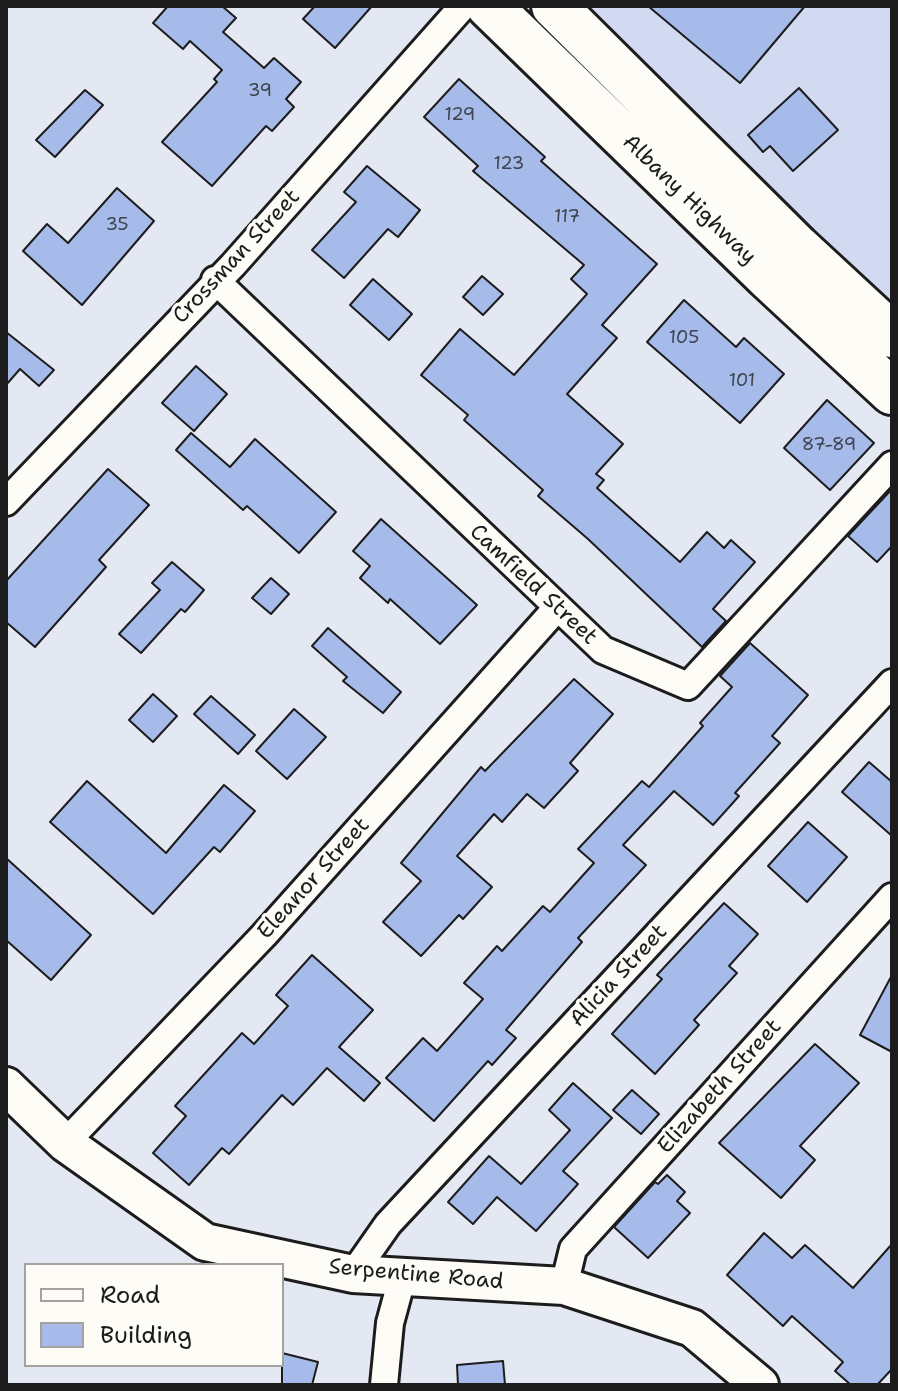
<!DOCTYPE html>
<style>
body{margin:0}
#map{position:relative;width:898px;height:1391px;overflow:hidden;background:#e3e8f3;font-family:"Shantell Sans",sans-serif}
canvas{display:block}
.frame{position:absolute;inset:0;border:8px solid #1c1c1c;pointer-events:none}
.legend{position:absolute;left:24px;top:1263px;width:260px;height:104px;box-sizing:border-box;background:#fdfcf7;border:2px solid #a3a29f;margin:0;padding:10px 14px;list-style:none;font-size:24px;color:#1c1c1c}
.legend li{display:flex;align-items:center;gap:16px;height:40px}
.legend b{width:40px;border:2px solid #a3a29f}
</style>
<div id="map">
<canvas width="898" height="1391"></canvas>
<div class="frame"></div>
<ul class="legend">
<li><b style="height:10px;background:#fdfcf7"></b>Road</li>
<li><b style="height:22px;background:#a6bbe9"></b>Building</li>
</ul>
</div>
<script>
const g = document.querySelector('canvas').getContext('2d');
g.lineJoin = 'round';
function fillPath(path, color) { g.fillStyle = color; g.fill(path, 'evenodd'); }
function trace(path, color, width, dash) { g.strokeStyle = color; g.lineWidth = width; g.lineCap = dash ? 'butt' : 'round'; g.setLineDash(dash || []); g.stroke(path); }
function write(font, color, halo, rows, align = 'center') {
  g.font = font + ' "Shantell Sans",sans-serif'; g.lineWidth = 7; g.setLineDash([]); g.textBaseline = 'middle'; g.strokeStyle = halo; g.fillStyle = color; for (const [text, x, y, turn = 0] of rows) {
    g.save(); g.translate(x, y); g.rotate((+turn || 0) * Math.PI / 180); g.textAlign = isNaN(turn) ? turn : align; if (halo) g.strokeText(text, 0, 0); g.fillText(text, 0, 0); g.restore();
  }
}
fillPath(new Path2D(`
 M570 6H892V336Z`), '#d1daf0');
const building = new Path2D(`
 M168 6H222L236 18 223 32 264 68 274 58 301 82 286 99 294 107 272 131 266 126 212 186 162 142 217 82 214 79 222 70 190 41 183 49 153 23Z
 M315 6H372L335 48 303 19Z
 M648 6H805L740 83Z
 M459 79 545 157 541 161 657 264 602 325 617 338 567 394 623 444 596 474 604 480 597 488 680 562 707 532 724 548 731 540 755 562 713 609 726 621 702 647 588 539 538 496 543 490 464 420 468 415 421 375 460 329 514 375 587 294 571 279 584 265 473 171 478 166 424 117Z
 M799 88 838 130 793 171 770 146 763 152 748 135Z
 M85 90 103 105 55 157 36 140Z
 M367 166 420 210 398 237 388 229 344 278 312 250 356 202 344 192Z
 M117 188 154 221 82 305 23 251 47 224 68 243Z
 M482 276 503 294 483 315 463 297Z
 M373 279 412 314 389 340 350 305Z
 M684 300 736 347 744 338 784 374 740 423 647 342Z
 M6 332 54 370 39 386 20 369 6 385Z
 M196 366 227 394 194 431 162 403Z
 M827 400 874 443 830 490 784 448Z
 M191 433 230 467 255 439 336 512 299 553 247 506 243 510 176 450Z
 M108 469 149 505 99 560 106 567 35 647 6 622V581Z
 M892 489V546L877 562 848 536Z
 M381 519 477 605 440 644 390 599 388 603 360 578 370 566 353 551Z
 M172 562 204 590 185 612 181 609 141 653 119 634 160 590 152 583Z
 M271 578 289 594 271 614 252 598Z
 M328 628 401 692 383 713 343 681 347 677 312 646Z
 M750 643 808 695 772 736 780 743 735 793 739 796 713 825 674 791 623 845 646 865 578 938 582 942 506 1030 516 1038 492 1065 488 1061 434 1121 386 1078 423 1038 437 1051 483 999 464 983 497 946 502 951 543 906 550 912 594 863 578 849 642 781 649 787 703 726 700 723 732 687 720 676Z
 M574 679 613 714 570 763 578 771 544 808 527 794 502 822 494 814 457 856 492 887 463 919 459 915 421 956 383 922 421 881 401 863 481 767 485 771Z
 M153 694 177 716 153 742 129 720Z
 M211 696 255 735 238 754 194 714Z
 M294 709 326 737 287 779 256 751Z
 M869 762 892 782V836L842 792Z
 M87 781 166 853 224 785 255 811 220 852 214 847 153 914 50 822Z
 M808 822 847 857 807 902 768 866Z
 M6 858 91 935 51 980 6 940Z
 M724 903 758 934 729 966 737 973 694 1020 699 1025 655 1074 612 1034 662 979 657 975Z
 M312 955 373 1010 339 1047 380 1083 364 1101 327 1068 293 1105 282 1095 229 1154 222 1148 189 1185 153 1153 186 1116 175 1106 242 1033 254 1044 288 1006 276 995Z
 M892 975V1052L860 1035Z
 M815 1044 859 1083 800 1146 815 1160 781 1198 719 1143Z
 M573 1083 612 1118 563 1171 578 1184 536 1231 497 1197 473 1224 448 1202 489 1156 521 1184 570 1130 549 1110Z
 M632 1090 659 1114 641 1134 613 1110Z
 M667 1175 685 1192 677 1201 690 1213 648 1258 614 1227 655 1182 658 1184Z
 M764 1233 792 1258 805 1245 853 1288 892 1244V1369L877 1385H851L835 1371 843 1362 792 1316 783 1326 727 1275Z
 M282 1353 318 1362 312 1385H282Z
 M503 1361 505 1385H458L457 1365Z`);
fillPath(building, '#a6bbe9');
trace(building, '#1c1c1c', 2);
const street = new Path2D(`
 M215 280 603 650 688 686 892 465
 M6 502 233 265 463 6
 M65 1143 264 935 556 609
 M353 1274 388 1224 892 683
 M564 1286 573 1249 892 897
 M384 1385 390 1323 403 1275`);
const secondary = new Path2D(`
 M6 1086 65 1143 205 1242 353 1274 564 1286 692 1328 760 1385`);
const highway = new Path2D(`
 M489 6 768 277 892 392
 M554 6 797 247 892 335`);
trace(street, '#1c1c1c', 32);
trace(secondary, '#1c1c1c', 42);
trace(highway, '#1c1c1c', 50);
trace(street, '#fdfcf7', 26);
trace(secondary, '#fdfcf7', 36);
trace(highway, '#fdfcf7', 44);
write('18px', '#3e444f', null, [
 ["39",260,91],
 ["129",460,115],
 ["123",509,164],
 ["117",567,217],
 ["35",117,225],
 ["105",684,338],
 ["101",742,381],
 ["87-89",829,445]
]);
write('22px', '#1c1c1c', '#fdfcf7', [
 ["Albany Highway",689,200,44],
 ["Crossman Street",237,257,-47],
 ["Camfield Street",533,585,43],
 ["Eleanor Street",314,879,-48],
 ["Alicia Street",619,976,-47],
 ["Elizabeth Street",720,1087,-48],
 ["Serpentine Road",416,1275,5]
]);
</script>
